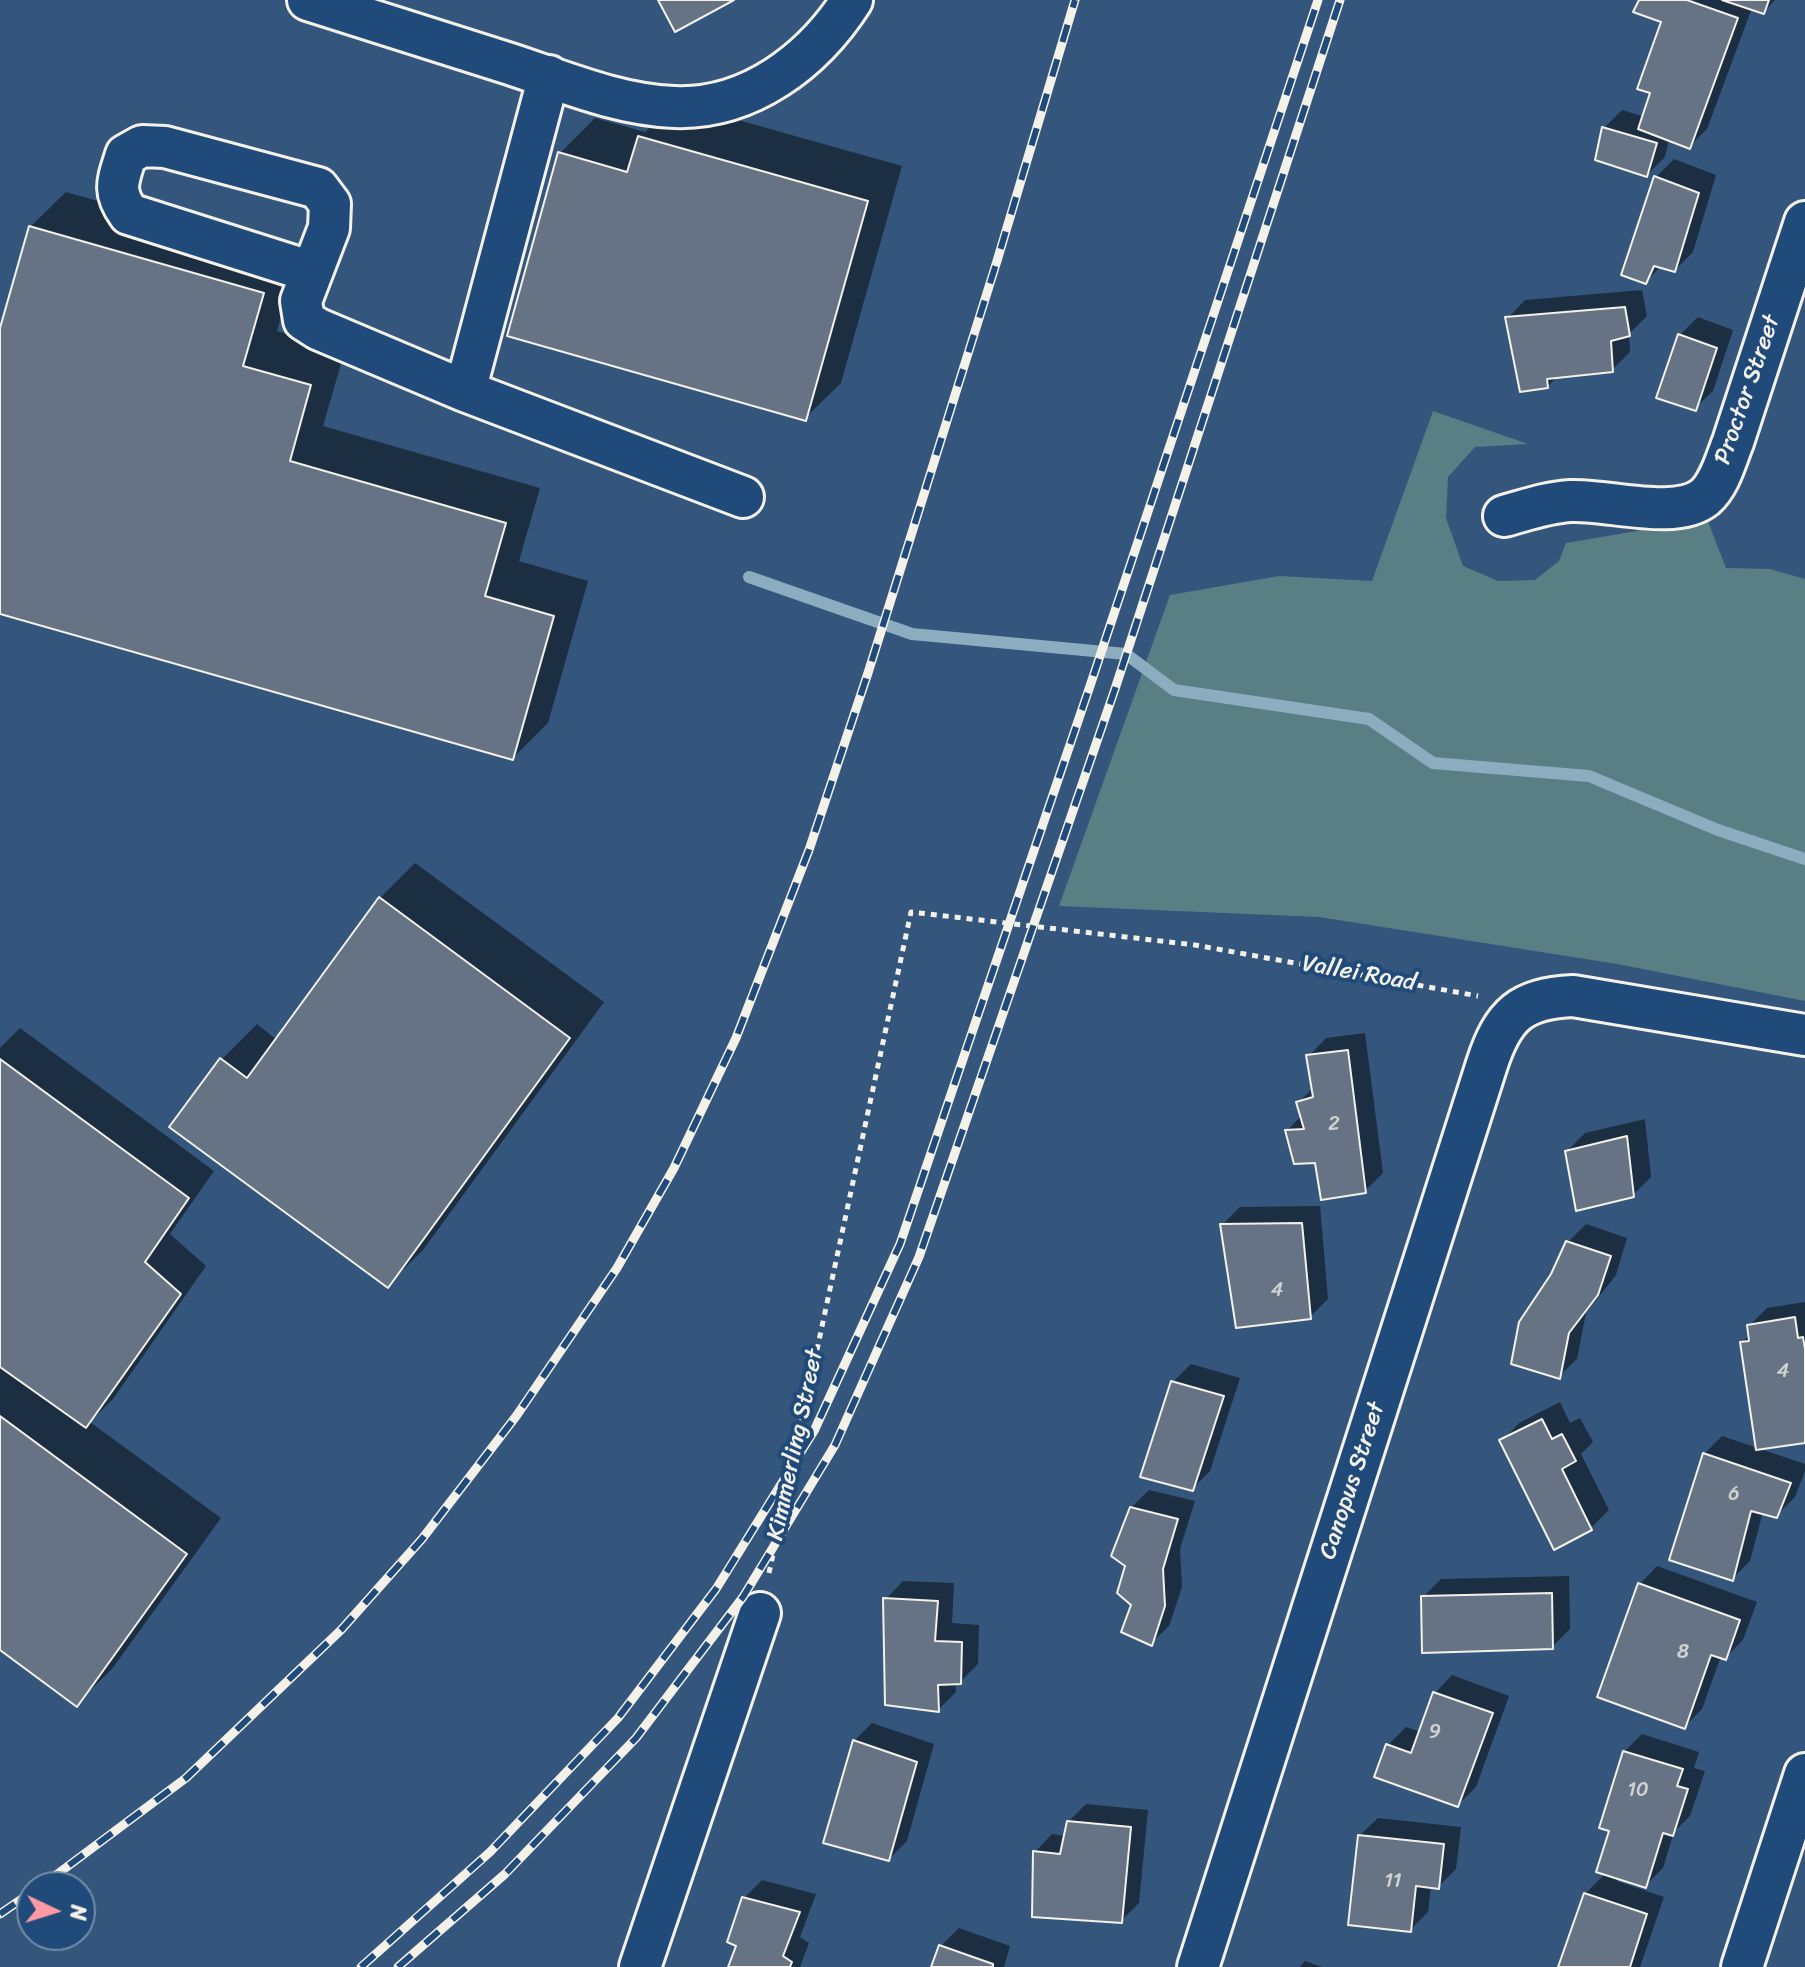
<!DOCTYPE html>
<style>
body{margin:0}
#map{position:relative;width:1805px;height:1967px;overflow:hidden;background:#34567d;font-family:Sriracha,sans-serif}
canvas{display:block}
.north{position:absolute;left:16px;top:1871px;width:80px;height:80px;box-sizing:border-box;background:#1f4a7a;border:2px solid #748da6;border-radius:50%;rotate:94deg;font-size:22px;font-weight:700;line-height:32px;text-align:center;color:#f4f1e8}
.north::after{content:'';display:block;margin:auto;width:28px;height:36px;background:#ff9aa2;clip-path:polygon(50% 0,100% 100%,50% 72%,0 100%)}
</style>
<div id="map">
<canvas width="1805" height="1967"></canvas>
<div class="north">N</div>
</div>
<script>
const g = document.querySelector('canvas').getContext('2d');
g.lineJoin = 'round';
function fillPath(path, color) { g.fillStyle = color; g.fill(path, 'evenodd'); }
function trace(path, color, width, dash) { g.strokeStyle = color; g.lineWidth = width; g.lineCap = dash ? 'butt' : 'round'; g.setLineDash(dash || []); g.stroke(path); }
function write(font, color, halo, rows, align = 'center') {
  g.font = font + ' Sriracha,sans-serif'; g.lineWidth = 8; g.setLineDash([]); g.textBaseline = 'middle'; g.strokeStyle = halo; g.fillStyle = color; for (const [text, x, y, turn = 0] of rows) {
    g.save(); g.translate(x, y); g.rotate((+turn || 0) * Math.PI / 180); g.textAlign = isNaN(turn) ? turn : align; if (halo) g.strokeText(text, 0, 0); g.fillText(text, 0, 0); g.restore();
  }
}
fillPath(new Path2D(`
 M1433 411 1528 444 1475 447 1448 477 1446 518 1463 566 1498 581 1535 580 1559 561 1566 543 1707 519 1726 568 1770 569 1805 579V1001L1617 964 1319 917 1059 906 1170 595 1279 576 1372 581Z`), '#597e84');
fillPath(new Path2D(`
 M1641 0H1775L1764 12 1752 8 1707 129 1689 147 1669 139 1665 157 1647 175 1604 128 1622 110 1645 117 1653 92 1663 21Z
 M674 102 902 166 841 383 805 418 560 153 595 118 645 132Z
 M1674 159 1716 175 1693 252 1675 270 1661 266 1646 282 1656 177Z
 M66 192 298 258 277 331 345 350 323 426 540 488 519 561 588 581 548 723 513 758 0 612V335L30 227Z
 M1642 290 1647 316 1629 334 1630 352 1612 370 1558 376 1548 386 1508 318 1525 300Z
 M1698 317 1733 330 1713 391 1695 408 1680 335Z
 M415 863 604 1002 423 1250 388 1285 222 1059 257 1024 277 1040 380 898Z
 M20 1028 214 1171 170 1234 206 1266 113 1399 90 1422 221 1518 112 1669 76 1704 0 1648V1048Z
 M1365 1033 1383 1173 1365 1191 1317 1161 1287 1131 1302 1115 1299 1102 1314 1087 1309 1056 1326 1038Z
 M1645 1119 1651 1177 1633 1195 1567 1151 1585 1133Z
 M1320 1206 1328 1299 1310 1317 1222 1225 1240 1207Z
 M1586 1224 1627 1238 1616 1275 1586 1313 1577 1359 1559 1376 1553 1275 1568 1242Z
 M1805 1302V1441L1742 1343 1750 1334 1749 1326 1767 1308Z
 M1191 1364 1240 1378 1210 1471 1192 1489 1173 1382Z
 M1560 1402 1570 1423 1580 1418 1593 1442 1581 1454 1609 1510 1591 1528 1555 1547 1502 1441 1519 1423Z
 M1722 1436 1805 1464V1471L1795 1497 1777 1515 1763 1512 1750 1561 1732 1579 1704 1454Z
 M1149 1490 1195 1501 1180 1549 1182 1587 1169 1626 1151 1643 1134 1604 1128 1565 1131 1508Z
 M1657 1566 1757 1602 1743 1640 1725 1658 1721 1656 1702 1709 1684 1727 1640 1584Z
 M1569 1576 1570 1629 1552 1647 1423 1597 1441 1579Z
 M903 1581 954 1583 952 1623 979 1625 978 1664 960 1682H955L956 1692 938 1710 886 1599Z
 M1452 1675 1509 1696 1476 1787 1458 1805 1388 1745 1406 1727 1421 1732 1435 1693Z
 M872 1723 934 1744 907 1841 889 1859 854 1741Z
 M1642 1734 1699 1752 1694 1768 1705 1771 1690 1816 1674 1832 1663 1868 1645 1886 1618 1877 1617 1881 1664 1897 1640 1967H1561L1585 1894 1606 1873 1624 1752Z
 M1086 1804 1148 1810 1139 1903 1121 1921 1035 1852 1052 1834 1066 1836 1068 1822Z
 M1378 1818 1461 1827 1456 1869 1439 1886H1431L1428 1912 1410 1930 1360 1835Z
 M762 1880 816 1894 800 1937 809 1943 800 1967H730L739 1945 744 1898Z
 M959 1928 1010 1946 1004 1967H933L941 1946Z
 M1305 1961 1322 1967H1300Z`), '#0007');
trace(new Path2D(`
 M749 577 912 634 1126 654 1174 690 1369 719 1433 763 1589 776 1718 830 1805 859`), '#8cacbf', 12);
const building = new Path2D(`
 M658 0H734L675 32Z
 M1639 0H1687L1738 18 1690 149 1638 129 1650 93 1637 89 1661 22 1633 12Z
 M1722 0H1769L1764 14Z
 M1602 127 1657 143 1647 177 1595 160Z
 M638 136 868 201 806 421 507 336 558 152 627 172Z
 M1654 176 1699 193 1675 272 1654 266 1646 284 1621 275Z
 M29 226 264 293 243 366 311 385 290 461 506 523 485 596 554 616 513 760 0 614V328Z
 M1625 307 1630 336 1611 341 1613 372 1547 379 1548 388 1520 392 1505 317Z
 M1678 334 1717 348 1696 411 1656 398Z
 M379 897 570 1038 388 1288 169 1127 220 1058 247 1078Z
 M1348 1050 1366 1193 1321 1200 1315 1163 1294 1164 1285 1130 1304 1129 1296 1102 1313 1097 1306 1055Z
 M0 1059 189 1198 145 1262 181 1294 86 1428 0 1367Z
 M1627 1136 1634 1197 1576 1211 1565 1151Z
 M1302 1223 1311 1319 1236 1328 1220 1224Z
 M1566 1241 1611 1256 1598 1295 1569 1333 1560 1379 1511 1364 1519 1322 1551 1274Z
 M1795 1317 1798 1338 1803 1337 1805 1349V1443L1756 1450 1740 1342 1749 1341 1747 1325Z
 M1171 1381 1224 1396 1193 1491 1140 1477Z
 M0 1416 187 1554 77 1707 0 1650Z
 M1542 1419 1552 1439 1562 1434 1576 1461 1562 1469 1592 1530 1554 1550 1499 1440Z
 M1703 1453 1791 1483 1777 1518 1751 1511 1733 1581 1669 1560Z
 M1130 1507 1178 1519 1163 1569 1165 1606 1152 1646 1121 1632 1131 1605 1117 1593 1125 1566 1111 1556Z
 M1638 1583 1740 1620 1726 1660 1711 1655 1685 1729 1597 1697Z
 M1552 1593 1553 1649 1422 1653 1421 1596Z
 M883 1598 938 1601 935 1641 962 1642 961 1684 938 1685 939 1712 885 1705Z
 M1433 1692 1493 1713 1458 1807 1374 1777 1386 1744 1411 1753Z
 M853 1740 917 1762 889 1861 823 1843Z
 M1623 1751 1683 1769 1677 1786 1688 1789 1673 1836 1663 1833 1646 1888 1596 1872 1609 1831 1599 1828Z
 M1067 1821 1131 1827 1122 1923 1032 1917 1033 1851 1060 1854Z
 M1358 1835 1444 1844 1439 1889 1416 1886 1411 1932 1348 1925Z
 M1584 1893 1647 1914 1630 1967H1558Z
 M742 1897 800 1912 783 1956 792 1962 790 1967H728L736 1946 727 1942Z
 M939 1945 993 1964V1967H931Z`);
fillPath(building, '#657384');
trace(building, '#f4f1e8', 2);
const minor = new Path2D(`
 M308 0C375 21 443 43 510 64 562 81 618 105 674 107 749 110 813 61 852 0
 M312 272 129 214C112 191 118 181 126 155L142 146 165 147 318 188 330 204 329 228 301 301 304 320 318 329 465 391 743 497
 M465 391 549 76
 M1504 516C1526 510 1548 502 1571 501 1607 499 1676 521 1705 497 1720 484 1726 459 1733 442L1805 222
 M640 1967 760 1613
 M1198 1967 1487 1064C1503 1015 1521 998 1573 996L1805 1035
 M1742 1967 1805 1774`);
trace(minor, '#f4f1e8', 46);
trace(new Path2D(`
 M769 1573 911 912 1195 945 1478 996`), '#f4f1e8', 5, [6, 6]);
trace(minor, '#1f4a7a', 40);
const rail = new Path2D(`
 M40 1887 186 1778 341 1630 422 1539 517 1415 617 1268 674 1168 736 1038 809 850 868 673 997 261 1075 0
 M0 1914 32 1892
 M361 1967 490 1852 618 1718 716 1589 814 1431 900 1244 1090 686 1318 0
 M398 1967 505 1874 636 1738 743 1597 835 1445 919 1257 1115 689 1340 0`);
trace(rail, '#f4f1e8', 9);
trace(rail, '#1f4a7a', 6, [18]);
write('20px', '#d0d2cf', null, [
 ["2",1334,1125],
 ["4",1277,1291],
 ["4",1783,1372],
 ["6",1734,1495],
 ["8",1683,1653],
 ["9",1435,1733],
 ["10",1638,1791],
 ["11",1393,1882]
]);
write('24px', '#f4f1e8', '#1f4a7a', [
 ["Proctor Street",1748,390,-71],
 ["Vallei Road",1359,974,10],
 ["Kimmerling Street",796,1445,-78],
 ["Canopus Street",1353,1481,-72]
]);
</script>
